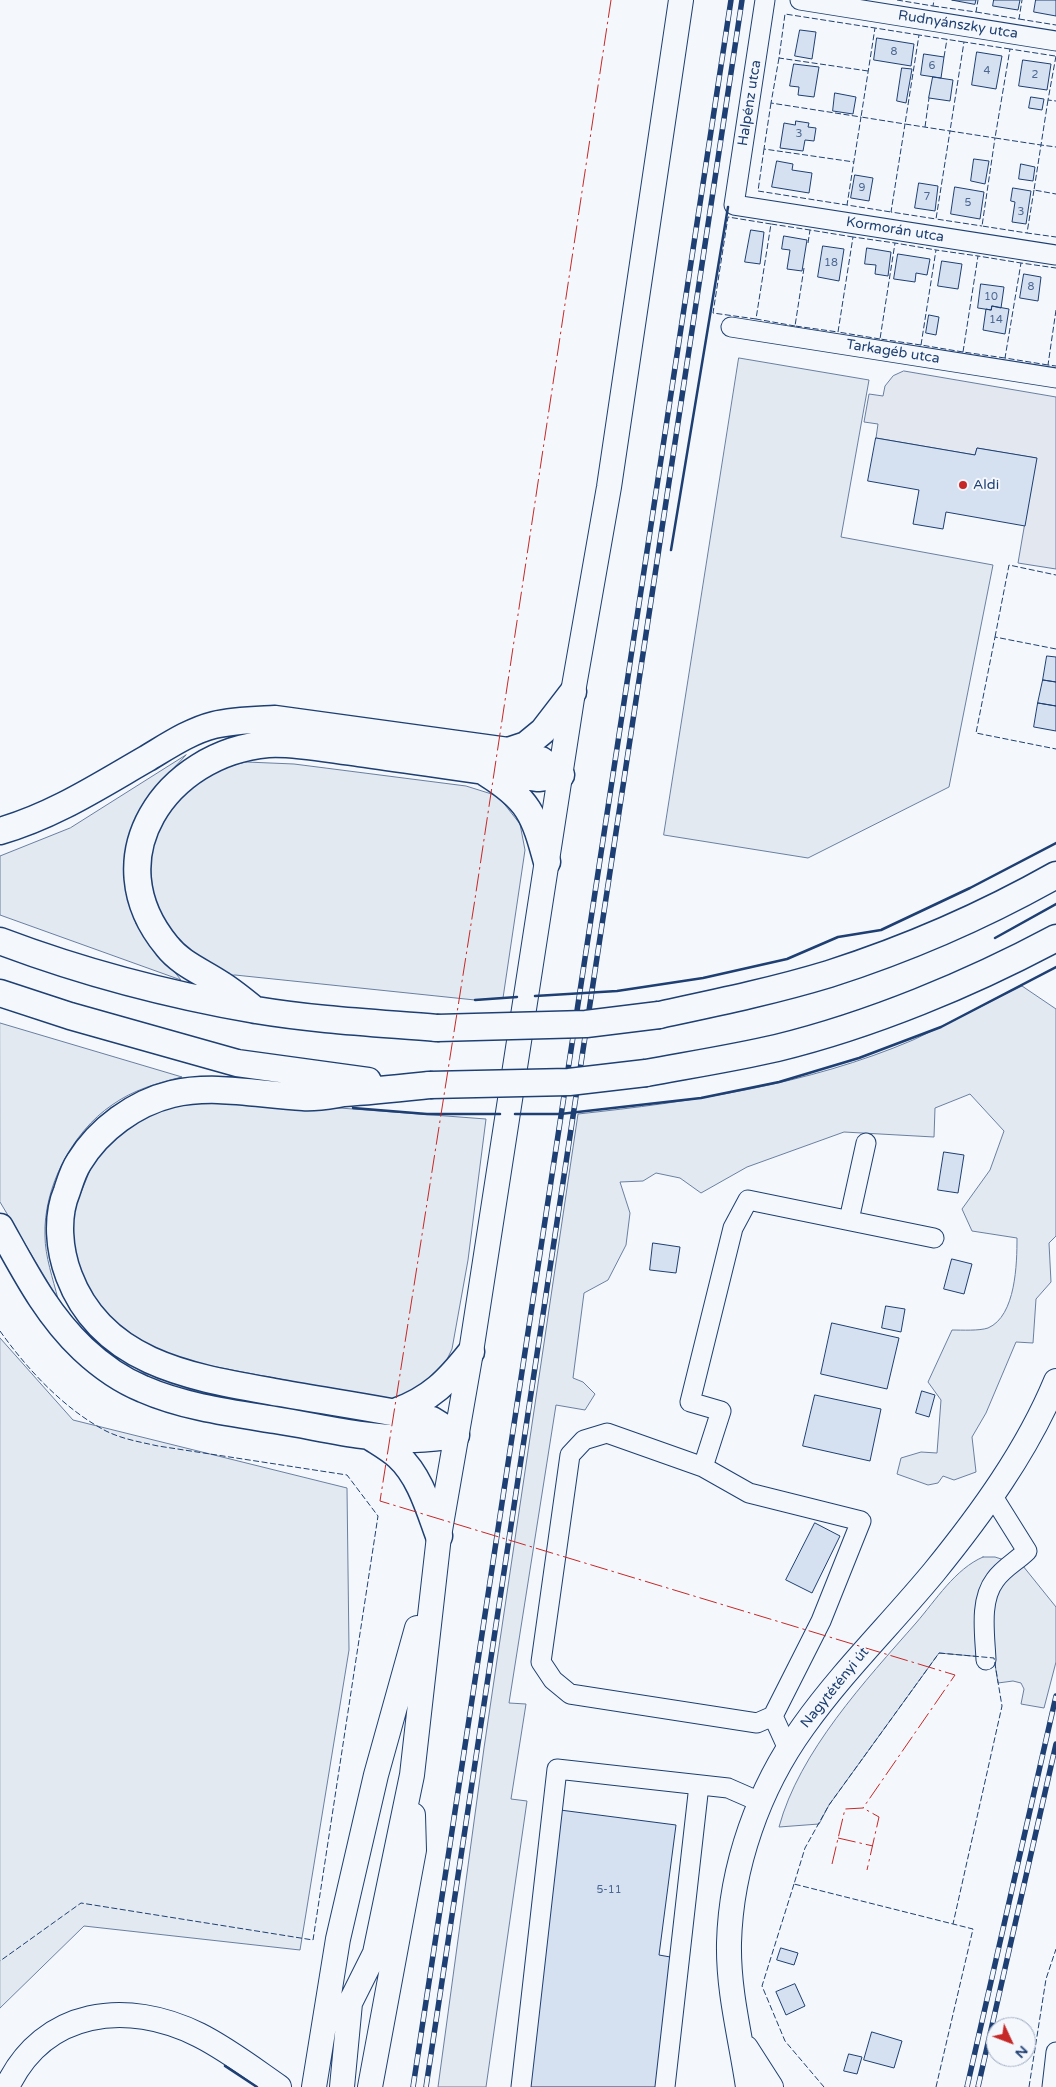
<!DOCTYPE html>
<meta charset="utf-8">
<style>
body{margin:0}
#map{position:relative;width:1056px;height:2087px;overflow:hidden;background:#f4f7fb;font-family:"Varela Round",sans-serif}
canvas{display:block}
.north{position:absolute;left:986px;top:2017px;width:50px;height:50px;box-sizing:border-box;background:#f4f7fb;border:1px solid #9eadc5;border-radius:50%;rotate:133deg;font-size:14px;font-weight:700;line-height:20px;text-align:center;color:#1d3f73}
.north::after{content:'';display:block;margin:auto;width:18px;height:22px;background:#c62828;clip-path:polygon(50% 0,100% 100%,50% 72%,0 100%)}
</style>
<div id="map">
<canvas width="1056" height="2087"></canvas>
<div class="north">N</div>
</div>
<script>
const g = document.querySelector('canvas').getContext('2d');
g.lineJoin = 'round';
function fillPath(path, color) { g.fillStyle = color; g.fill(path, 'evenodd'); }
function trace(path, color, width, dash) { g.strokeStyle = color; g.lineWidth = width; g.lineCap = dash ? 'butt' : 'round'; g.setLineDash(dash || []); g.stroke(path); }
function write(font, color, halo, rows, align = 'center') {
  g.font = font + ' "Varela Round",sans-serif'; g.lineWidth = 4; g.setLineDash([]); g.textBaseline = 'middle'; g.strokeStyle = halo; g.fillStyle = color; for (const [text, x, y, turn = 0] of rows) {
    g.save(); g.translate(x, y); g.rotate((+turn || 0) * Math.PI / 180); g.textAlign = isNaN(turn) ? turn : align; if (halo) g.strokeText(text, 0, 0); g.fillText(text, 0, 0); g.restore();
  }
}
const green = new Path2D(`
 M739 358 869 380 841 537 993 565 949 787 808 858 664 835Z
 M186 755 156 787 131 832 127 878 136 924 181 980 0 915V856L70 828Z
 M246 762 294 764 466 786 498 796 520 824 525 850 503 998 475 1000 235 975 216 977C199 962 174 941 164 921 134 863 157 802 213 771 222 766 236 765 246 762Z
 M1022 986 1056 1009V1236L1049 1243 1051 1282 1036 1299 1033 1343 1016 1342 986 1413 972 1437 976 1472 954 1480 943 1476 938 1483 928 1485 897 1474 901 1458 921 1452 937 1453 941 1400 928 1382 952 1330C962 1330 979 1331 988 1328 1016 1316 1017 1263 1017 1238L972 1231 962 1209 990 1170 1004 1131 970 1094 935 1108 934 1137 844 1132 747 1167 701 1193 680 1178 656 1173 643 1181 620 1182 630 1213 626 1245 608 1280 584 1293 573 1378 583 1382 595 1394 585 1410 556 1405 509 1703 526 1704 511 1799 527 1801 486 2087H438L484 1748 578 1114C690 1102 808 1085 913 1040 950 1023 985 1004 1022 986Z
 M0 1023 182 1077C157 1083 133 1090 112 1105 72 1132 43 1188 45 1236 45 1256 53 1279 58 1299L0 1202Z
 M220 1099 486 1119 468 1260 452 1349 438 1378 426 1389 389 1400 185 1361 144 1346 112 1321 87 1291 70 1247 75 1207 93 1163 123 1125 181 1101Z
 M0 1338 73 1420 347 1488 349 1650 300 1950 84 1926 0 2008Z
 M983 1557H995L1023 1566 1056 1607V1662L1044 1708 1021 1704 1024 1689 1021 1683 1013 1681 998 1683 994 1658 939 1653 829 1805 819 1824 779 1827C799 1752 866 1680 916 1623 936 1600 955 1569 983 1557Z`);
fillPath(green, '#e3e9f0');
trace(green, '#687fa3', 1);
const parking = new Path2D(`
 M904 371 1056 397V569L1018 563 1036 458 977 448 975 455 876 438 878 424 864 422 869 394 883 396 885 386 893 376Z`);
fillPath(parking, '#e3e8f0');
trace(parking, '#687fa3', 1);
const building = new Path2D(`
 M952 0H976L975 4Z
 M994 0H1020L1018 10 993 6Z
 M1036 0H1056V16L1034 12Z
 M800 30 816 32 812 59 795 56Z
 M877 38 914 44 911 66 874 60Z
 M977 52 1002 56 996 89 972 85Z
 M924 54 944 57 941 78 921 75Z
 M1023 60 1051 64 1047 90 1019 86Z
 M794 64 819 67 814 97 798 95 799 87 790 86Z
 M902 68 912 69 906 103 897 101Z
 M933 77 953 80 950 101 929 98Z
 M835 93 856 97 853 114 833 111Z
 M1031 97 1044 99 1042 110 1029 108Z
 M796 121 809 123 808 127 816 128 814 141 805 140 803 151 780 148 784 123 795 125Z
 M974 159 989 161 985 184 971 181Z
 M777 161 793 164 792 170 812 173 809 193 772 187Z
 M1021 164 1035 167 1033 181 1019 179Z
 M855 175 873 178 869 201 851 198Z
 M919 183 938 186 935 211 915 208Z
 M955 187 984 192 980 219 951 214Z
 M1013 188 1031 191 1026 224 1012 222 1015 202 1011 201Z
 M751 230 764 232 760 264 745 262Z
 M784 236 807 240 802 271 787 269 790 250 782 249Z
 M823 246 844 249 839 281 818 277Z
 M867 248 891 252 888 276 875 274 876 265 865 264Z
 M898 254 930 259 927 275 916 273 915 282 894 279Z
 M942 261 962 264 958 289 938 286Z
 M1024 274 1041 277 1038 301 1020 298Z
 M981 284 1004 287 1001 308 992 306 991 310 978 308Z
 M992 306 1009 309 1005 334 983 330 986 309 991 310Z
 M929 315 939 317 936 335 926 333Z
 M876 438 975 455 977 448 1037 458 1025 526 946 512 943 529 913 524 919 490 868 481Z
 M1047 656 1056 657V682L1043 680Z
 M1043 680 1056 682V706L1038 703Z
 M1038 703 1056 706V731L1034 727Z
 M944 1152 964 1155 958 1193 938 1190Z
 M653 1243 680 1247 676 1273 650 1270Z
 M952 1259 972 1264 964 1294 944 1289Z
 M886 1306 905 1309 901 1332 882 1328Z
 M832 1323 899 1338 887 1389 821 1374Z
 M922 1391 935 1395 929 1417 916 1413Z
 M815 1395 881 1409 870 1461 803 1446Z
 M815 1523 840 1536 812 1593 786 1580Z
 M560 1810 676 1825 659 1955 676 1958 659 2087H524Z
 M781 1948 798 1953 794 1965 777 1960Z
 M795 1984 805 2006 786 2015 776 1992Z
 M872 2032 902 2041 894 2068 864 2060Z
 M849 2054 862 2057 857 2074 844 2071Z`);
fillPath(building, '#d5e0f0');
trace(building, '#1d3f73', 1);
const minor = new Path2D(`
 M765 0 734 205 1056 255
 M800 0 1056 41
 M731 327 1056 378
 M849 1220 866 1143
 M703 1467 607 1433 584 1440 570 1455 541 1662 553 1680 570 1694 757 1723 773 1716 821 1621 861 1521 749 1493 703 1467 721 1411 690 1402 733 1228 748 1200 934 1238
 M986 1660C985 1635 979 1601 995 1580 1003 1568 1017 1561 1027 1551L992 1495
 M773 1716 788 1749
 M521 2087 557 1769 728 1788 760 1802
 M665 2087 699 1785
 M1052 2087 1056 2052`);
const major = new Path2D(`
 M746 2048 771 2087
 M7 2087C44 2009 127 1999 199 2035 227 2049 253 2069 279 2087
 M314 2087 338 1939 376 1775 417 1628
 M342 2087 350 2003 375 1953 412 1775 439 1536 471 1352 573 692 609 487 681 0
 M370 2087 414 1850 413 1815
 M748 2087C741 2039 728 1992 729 1943 731 1866 759 1788 803 1727 842 1672 891 1624 934 1572 981 1514 1027 1451 1056 1381`);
const highway = new Path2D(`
 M508 751 526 745 543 731 573 692
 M486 773C529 800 534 814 547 862
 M0 831C53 816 99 786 146 759 168 746 190 731 214 725 234 720 255 720 275 719L508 751 541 760 561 775
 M0 941C82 972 170 995 256 1010 316 1020 377 1023 437 1028
 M0 993 70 1016 237 1063 368 1081
 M255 1010C244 1001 233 992 222 985 203 972 181 964 167 946 94 858 166 753 268 744 294 742 333 750 359 753 418 761 478 771 538 778L561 775
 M659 1015C715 1003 773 991 829 974 907 949 985 915 1056 875
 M646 1073C689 1065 734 1058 777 1048 871 1025 970 984 1056 938
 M430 1085C401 1088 373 1091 344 1093 331 1095 317 1098 303 1097 260 1095 215 1084 172 1094 135 1103 99 1129 79 1162 73 1171 70 1182 67 1191 56 1217 59 1250 69 1276 103 1366 197 1378 280 1393 330 1402 381 1409 432 1420L456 1435
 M0 1227C24 1270 46 1314 83 1349 99 1364 121 1380 143 1389 184 1407 231 1413 275 1420 320 1427 366 1439 411 1439 426 1439 441 1437 456 1435
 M395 1412C431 1399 448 1381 471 1352
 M369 1436C378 1442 389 1448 398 1456 420 1476 429 1509 439 1536`);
trace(minor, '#1d3f73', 21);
trace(major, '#1d3f73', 26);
trace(highway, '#1d3f73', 29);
trace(minor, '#f4f7fb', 19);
trace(major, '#f4f7fb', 24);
trace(highway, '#f4f7fb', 26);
const rail = new Path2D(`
 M413 2087 731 0
 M426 2087 742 0
 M967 2087 1056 1696
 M978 2087 1056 1744`);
trace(rail, '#1d3f73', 5.5);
trace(rail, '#f4f7fb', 4, [11]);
const highwayBridge = new Path2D(`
 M437 1028 586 1024 659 1015
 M430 1085 569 1082 646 1073`);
trace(highwayBridge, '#1d3f73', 29, []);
trace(highwayBridge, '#f4f7fb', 26);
trace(new Path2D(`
 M897 0 933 6 934 0
 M933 6 976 12 978 0
 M976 12 1019 19 1022 0
 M1019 19 1056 25
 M919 35 875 28 861 117 905 124 891 212 936 219
 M964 42 919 35 905 124 950 131 936 219 982 226
 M1010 49 964 42 950 131 995 138 982 226 1027 233
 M1055 56 1010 49 995 138 1041 145 1034 190 1056 194
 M1056 56 1048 100 1056 101
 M944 57 947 39
 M779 58 771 103 861 117 847 205 891 212
 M868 71 779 58 785 14 875 28
 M1048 100 1041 145 1056 147
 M771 103 764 149 854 162
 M925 127 929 98
 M764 149 758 191 847 205
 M1034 190 1027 233 1056 237
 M808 243 810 230 853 237
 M804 268 795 326 838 332
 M1056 310 1048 365 1056 366
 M756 319 713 313 728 217 771 224
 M795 326 756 319 771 224 810 230
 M880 339 838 332 853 237 895 243
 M921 345 880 339 895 243 936 250
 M963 352 921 345 936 250 978 256
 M1005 358 963 352 978 256 1021 263
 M1048 365 1005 358 1021 263 1056 268
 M995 637 1009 565 1056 575
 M1056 649 995 637 976 733 1056 749
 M0 1331C27 1369 64 1409 106 1431 122 1439 140 1442 158 1446L347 1475 378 1516 313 1940 81 1903 0 1961
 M939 1653 994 1658 1002 1706 953 1924 794 1884 805 1848 829 1805Z
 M794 1884 762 1986 785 2041 824 2087
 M936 2087 973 1929 953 1924
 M1029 2087 1046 1979 1056 1949`), '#1d3f73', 1, [6, 2.5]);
trace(new Path2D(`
 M671 550 728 207
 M995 938 1056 904
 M535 996 617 991 703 978 787 959 838 937 881 930 970 888 1056 843
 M475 1000 517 997
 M353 1108 427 1114H500
 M515 1114H560L701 1098 779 1082 859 1058 941 1027 1056 967
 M225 2066 257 2087`), '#1d3f73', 2.5);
trace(new Path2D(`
 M611 0 475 899 380 1501 955 1675 863 1808
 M838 1838 873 1846
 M832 1864 845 1809 863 1808 879 1817 867 1870`), '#c62828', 1, [18, 4, 2.5, 4]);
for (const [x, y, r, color] of [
 [963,485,5,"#c62828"]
]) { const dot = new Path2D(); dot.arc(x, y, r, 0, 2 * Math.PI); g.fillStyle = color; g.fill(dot); trace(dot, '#f4f7fb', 2); }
write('11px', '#4b6792', null, [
 ["8",894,52],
 ["6",932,66],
 ["4",987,71],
 ["2",1035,75],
 ["3",799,134],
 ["9",862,188],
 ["7",927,197],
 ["5",968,203],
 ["3",1021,212],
 ["18",831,263],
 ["8",1031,287],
 ["10",991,297],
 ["14",996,320],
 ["5-11",609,1890]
]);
write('14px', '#1d3f73', '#f4f7fb', [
 ["Rudnyánszky utca",958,25,9],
 ["Halpénz utca",750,103,-81],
 ["Kormorán utca",895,230,9],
 ["Tarkagéb utca",893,352,9],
 ["Nagytétényi út",835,1688,-51]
]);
write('14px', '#1d3f73', '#f4f7fb', [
 ["Aldi",973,485]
], 'left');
</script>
